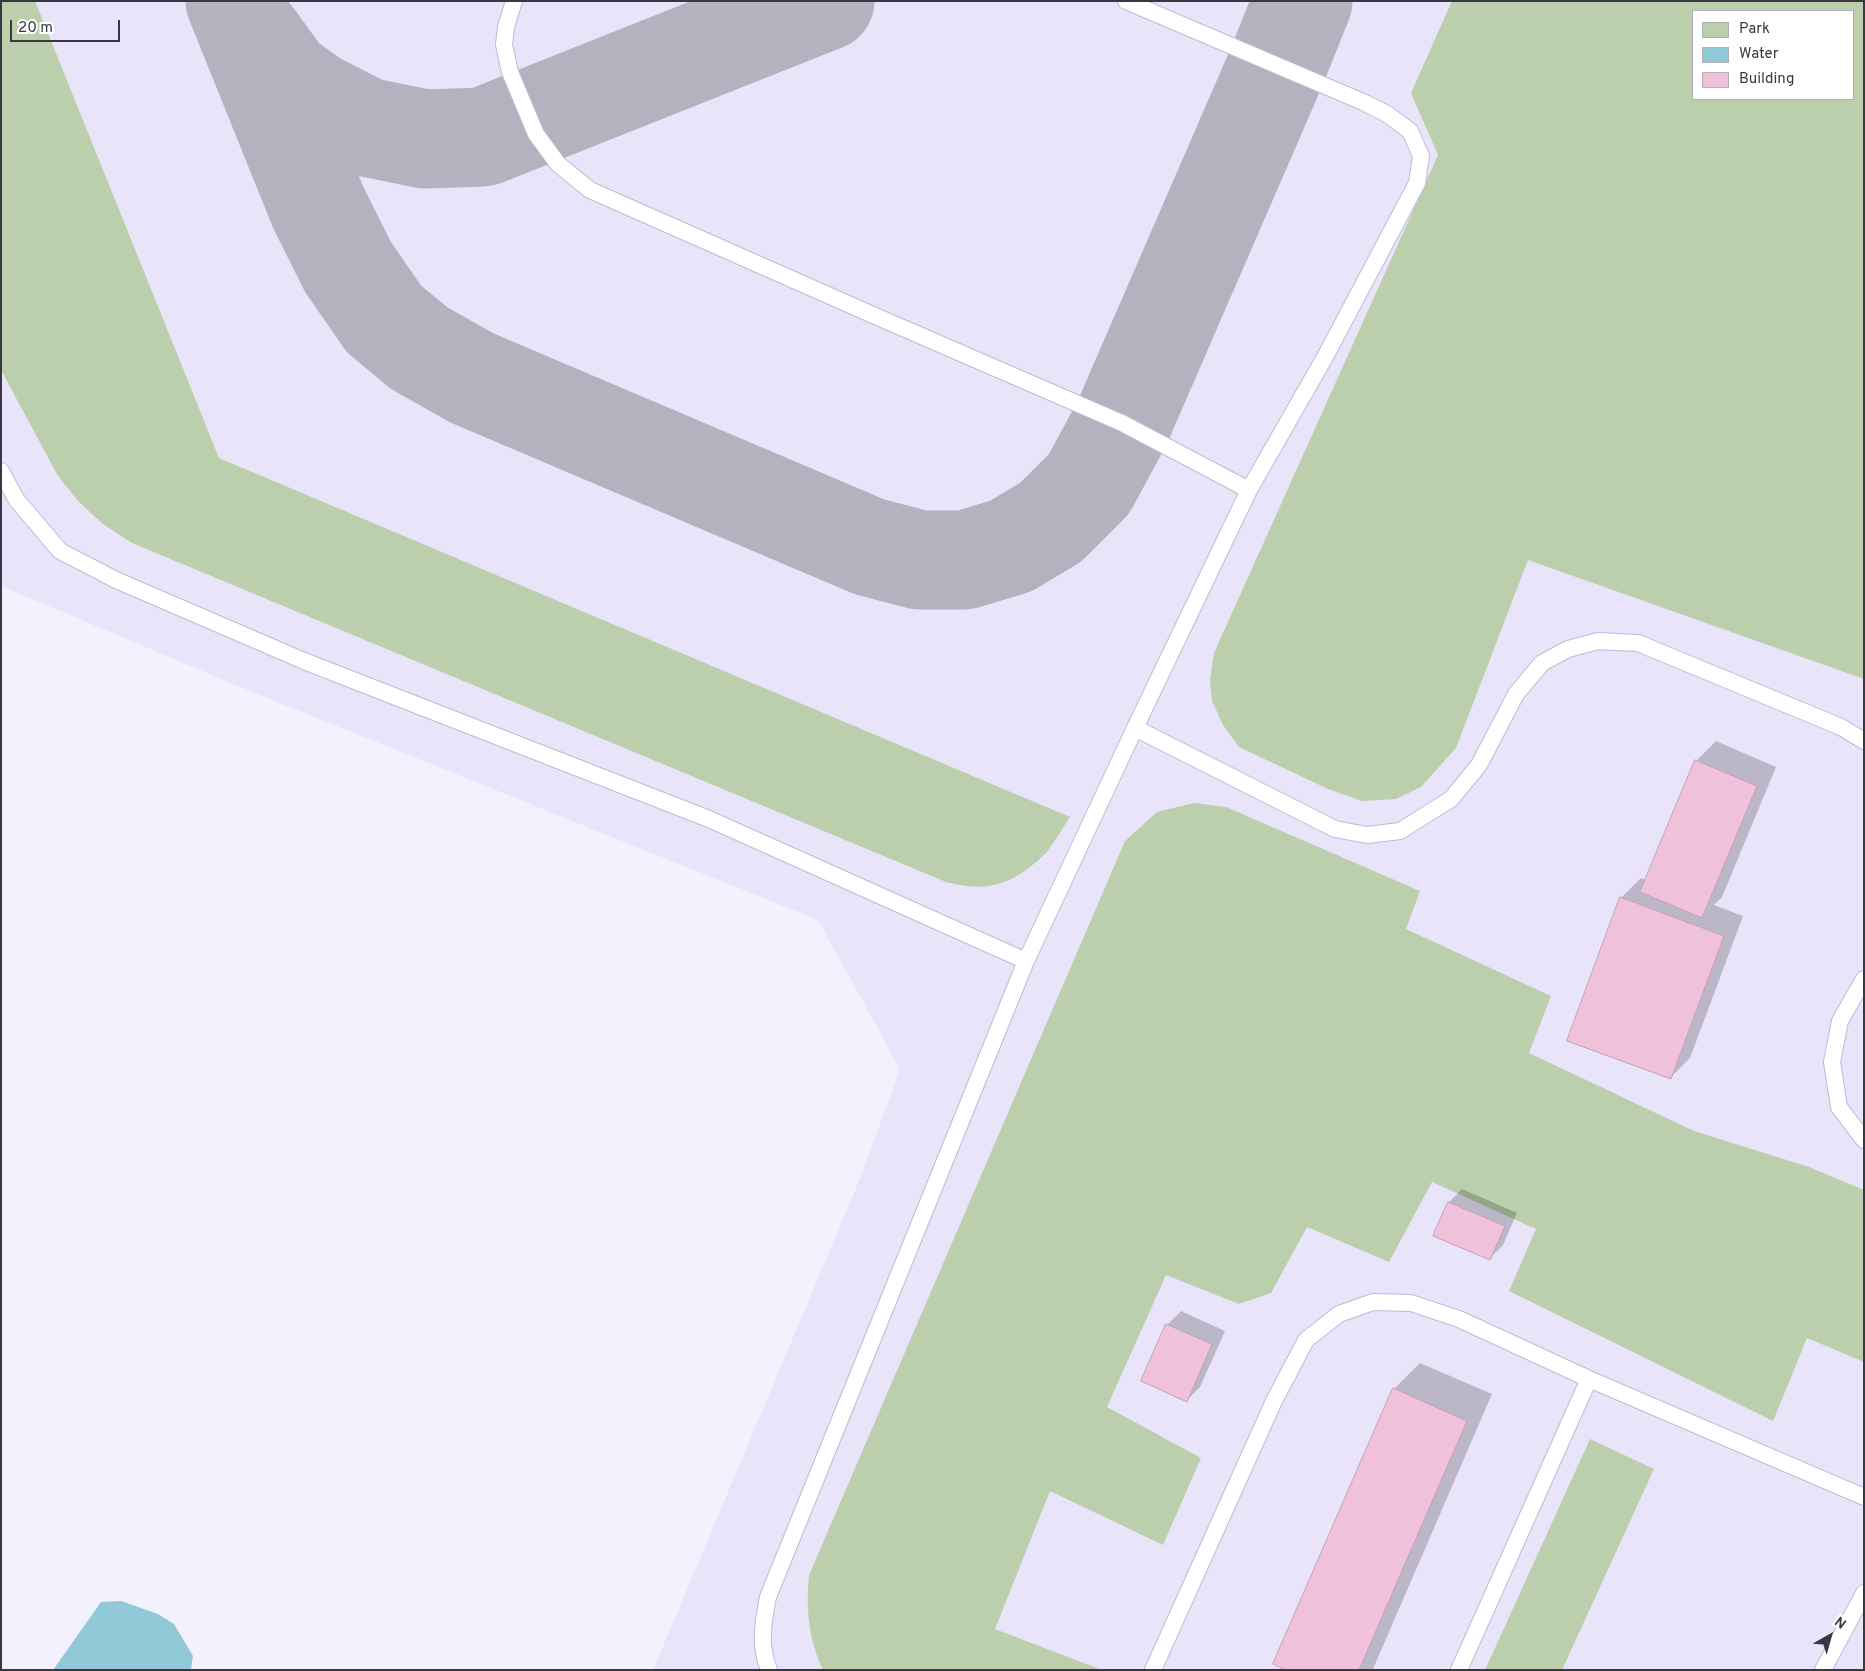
<!DOCTYPE html>
<style>
body{margin:0}
#map{position:relative;width:1865px;height:1671px;overflow:hidden;background:#f4f1fe;font-family:Overpass,sans-serif}
canvas{display:block}
.frame{position:absolute;inset:0;border:2px solid #3a3743;pointer-events:none}
.legend{position:absolute;left:1692px;top:10px;width:162px;height:90px;box-sizing:border-box;background:#fff;border:1px solid #b0afb4;margin:0;padding:6px 9px;list-style:none;font-size:15px;color:#3a3743}
.legend li{display:flex;align-items:center;gap:10px;height:25px}
.legend b{width:25px;border:1px solid #b0afb4}
.north{position:absolute;left:1805px;top:1611px;width:50px;height:50px;-webkit-text-stroke:4px #fff;paint-order:stroke;rotate:38deg;font-size:14px;font-weight:700;line-height:20px;text-align:center;color:#3a3743}
.north::after{content:'';display:block;margin:auto;width:18px;height:22px;background:#3a3743;clip-path:polygon(50% 0,100% 100%,50% 72%,0 100%)}
.scale{position:absolute;left:10px;top:20px;width:110px;height:22px;box-sizing:border-box;border:2px solid #3a3743;border-top:0;padding-left:6px;font-size:15px;line-height:18px;white-space:nowrap;color:#3a3743;-webkit-text-stroke:4px #fff;paint-order:stroke}
</style>
<div id="map">
<canvas width="1865" height="1671"></canvas>
<div class="frame"></div>
<ul class="legend">
<li><b style="height:14px;background:#bbcfac"></b>Park</li>
<li><b style="height:14px;background:#92c9d9"></b>Water</li>
<li><b style="height:14px;background:#efc1da"></b>Building</li>
</ul>
<div class="north">N</div>
<div class="scale">20 m</div>
</div>
<script>
const g = document.querySelector('canvas').getContext('2d');
g.lineJoin = 'round';
function fillPath(path, color) { g.fillStyle = color; g.fill(path, 'evenodd'); }
function trace(path, color, width, dash) { g.strokeStyle = color; g.lineWidth = width; g.lineCap = dash ? 'butt' : 'round'; g.setLineDash(dash || []); g.stroke(path); }
fillPath(new Path2D(`
 M1 1H1864V1670H653L861 1176 900 1069 818 920 257 694 1 586ZM1694 11H1854V99H1694Z`), '#eae4fb');
fillPath(new Path2D(`
 M1 1H35L219 458 1070 817C1063 828 1056 839 1049 849 1043 857 1034 864 1026 870 999 889 978 890 946 882L132 543 103 524 78 501 58 476 1 370Z
 M1452 1H1864V679L1528 560 1456 748 1421 787 1396 799 1362 801 1328 789 1239 747 1223 725 1212 701 1210 681 1214 653 1438 155 1411 93ZM1694 11H1854V99H1694Z
 M1194 803 1226 807 1420 891 1406 929 1551 996 1529 1053 1694 1131 1809 1167 1864 1190V1362L1807 1338 1773 1421 1509 1291 1536 1229 1432 1182 1389 1262 1307 1227 1271 1293 1239 1304 1166 1275 1107 1407 1201 1458 1163 1545 1050 1491 995 1629 1102 1670H823C808 1637 806 1610 809 1575L1125 841 1157 812Z
 M1590 1439 1654 1469 1562 1670H1485Z`), '#bbcfac');
fillPath(new Path2D(`
 M121 1601 158 1614 174 1624 193 1656 191 1670H53L101 1602Z`), '#92c9d9');
fillPath(new Path2D(`
 M1716 741 1776 767 1722 897 1714 905 1743 916 1690 1058 1670 1078 1621 898 1641 878 1646 880 1696 761Z
 M1462 1189 1517 1213 1503 1245 1490 1258 1435 1235 1449 1202Z
 M1181 1311 1225 1331 1200 1387 1187 1400 1143 1381 1168 1324Z
 M1420 1363 1492 1394 1373 1669 1288 1670 1394 1389Z`), '#0003');
trace(new Path2D(`
 M235 1 318 207 348 267 384 319 419 348 472 378 870 547 920 560H965L1011 546 1051 522 1089 484 1122 423 1277 66 1303 1
 M255 39 284 79 315 101 366 127 425 139 483 137 825 1`), '#b4b2be', 99);
const building = new Path2D(`
 M1695 760 1757 786 1702 918 1640 892Z
 M1620 897 1724 936 1671 1079 1567 1041Z
 M1448 1202 1505 1226 1490 1260 1433 1236Z
 M1166 1324 1212 1344 1187 1402 1141 1381Z
 M1393 1388 1467 1421 1359 1670H1285L1273 1664Z`);
fillPath(building, '#efc1da');
trace(building, '#c2a2b3', 1);
const service = new Path2D(`
 M514 1 506 27 504 45 510 72 536 134 558 164 590 190 873 315 1122 423 1249 490
 M1126 1 1363 102 1387 114 1410 131 1421 156 1417 183 1325 357 1249 490 1135 728
 M1 471 16 499 60 551 116 580 304 661 709 819 1026 961 768 1597C763 1622 759 1645 769 1670
 M1026 961 1135 728 1335 829 1367 835 1400 831 1451 799 1479 765 1516 694 1542 663 1568 649 1598 641 1638 643 1841 727 1864 741
 M1864 979 1840 1021 1832 1062 1839 1107 1864 1140
 M1153 1670 1274 1401 1306 1340 1339 1314 1373 1302 1411 1303 1459 1319 1589 1379 1864 1497
 M1459 1670 1589 1379
 M1823 1670 1864 1593`);
trace(service, '#c1b8d6', 18);
trace(service, '#fff', 16);
</script>
